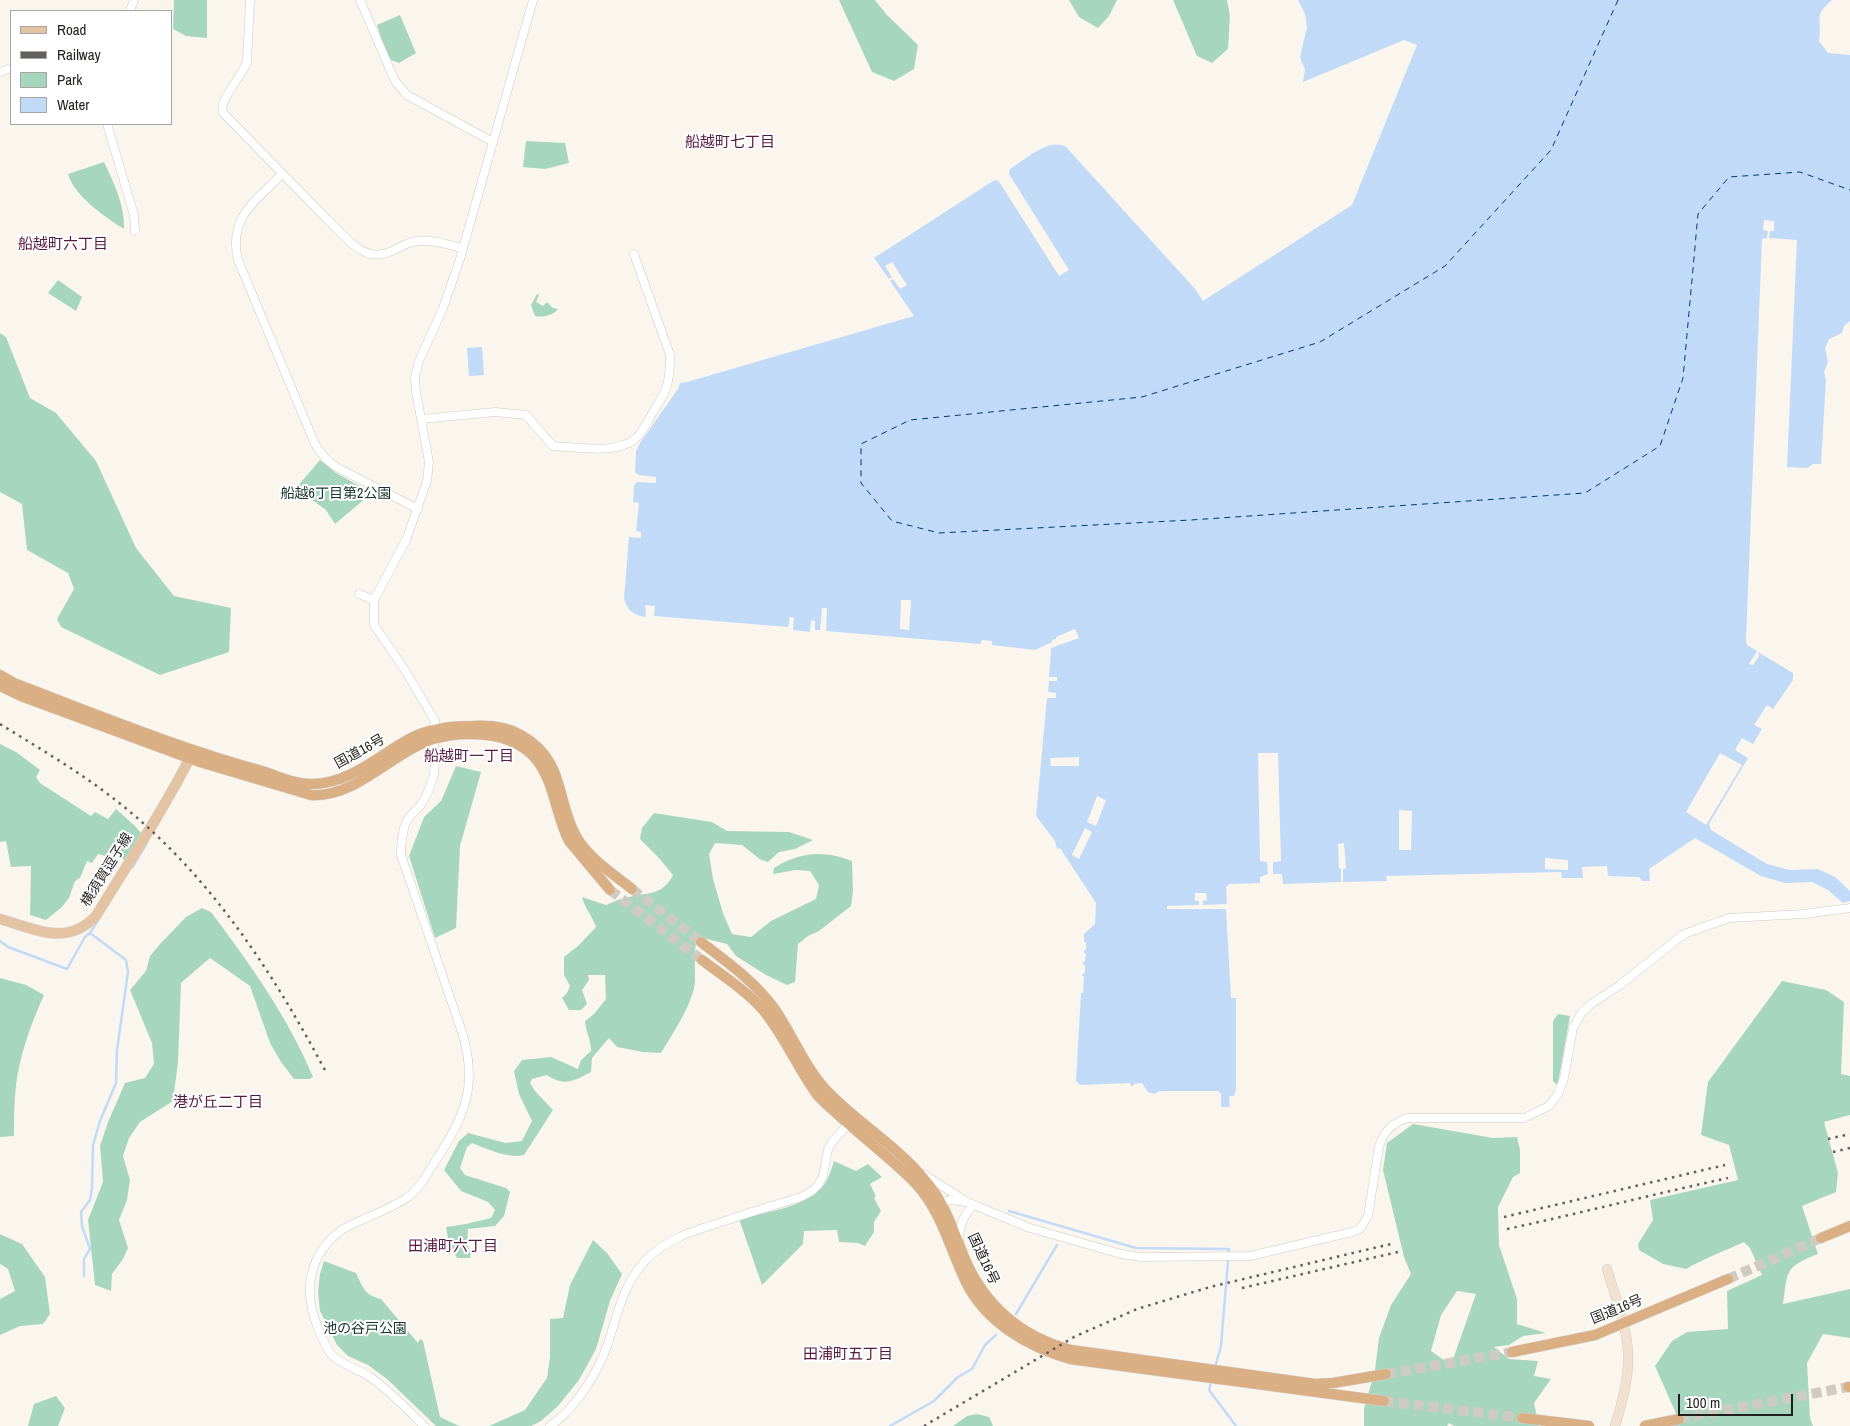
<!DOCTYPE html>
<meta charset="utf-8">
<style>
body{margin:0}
#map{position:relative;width:1850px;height:1426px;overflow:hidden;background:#fbf6ed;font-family:"Archivo Narrow",sans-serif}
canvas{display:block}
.legend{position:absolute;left:10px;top:10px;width:162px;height:115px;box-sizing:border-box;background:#fff;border:1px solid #a6a5a4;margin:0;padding:6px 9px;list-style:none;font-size:15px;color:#211f1c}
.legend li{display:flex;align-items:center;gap:10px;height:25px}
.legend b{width:25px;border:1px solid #a6a5a4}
.scale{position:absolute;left:1678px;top:1394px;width:115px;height:22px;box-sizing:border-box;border:2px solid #211f1c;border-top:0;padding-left:6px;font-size:15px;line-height:18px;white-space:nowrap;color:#211f1c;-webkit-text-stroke:4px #fff;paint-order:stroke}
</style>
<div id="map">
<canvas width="1850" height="1426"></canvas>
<ul class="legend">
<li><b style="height:6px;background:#e4c3a3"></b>Road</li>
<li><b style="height:6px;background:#63605b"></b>Railway</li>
<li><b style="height:14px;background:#a7d6be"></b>Park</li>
<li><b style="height:14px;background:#c1daf8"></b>Water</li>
</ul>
<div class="scale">100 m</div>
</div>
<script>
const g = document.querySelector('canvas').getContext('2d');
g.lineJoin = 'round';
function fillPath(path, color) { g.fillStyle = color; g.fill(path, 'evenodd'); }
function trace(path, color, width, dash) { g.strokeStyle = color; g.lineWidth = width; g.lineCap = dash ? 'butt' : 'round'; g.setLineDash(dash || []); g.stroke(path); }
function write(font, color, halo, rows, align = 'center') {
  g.font = font + ' "Archivo Narrow","Noto Sans JP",sans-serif'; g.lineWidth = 4; g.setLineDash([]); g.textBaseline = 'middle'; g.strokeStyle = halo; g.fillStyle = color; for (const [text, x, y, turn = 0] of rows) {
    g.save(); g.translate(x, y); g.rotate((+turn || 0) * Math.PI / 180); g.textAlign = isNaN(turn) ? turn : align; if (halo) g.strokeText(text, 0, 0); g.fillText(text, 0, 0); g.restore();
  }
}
fillPath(new Path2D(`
 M174 0H207V38L186 36 173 29Z
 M839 0H875L887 15 918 45 914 69 894 81 872 72Z
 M1069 0H1117L1109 16 1098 28 1079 17Z
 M1173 0H1227L1230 16 1228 49 1212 63 1197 56Z
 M400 15 416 53 399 63 391 60 382 41 377 25Z
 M526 141 565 143 569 163 545 169 523 167Z
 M104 162C114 183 125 206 124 229 106 218 74 196 68 174Z
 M58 280 82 297 76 311 48 293Z
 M537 294 539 295 536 302 543 306 547 302 553 308 558 309C554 315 542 318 535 316L531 305Z
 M0 333 6 337 30 398 56 413 96 461 136 548 174 596 231 608 229 652 160 675 61 627 57 619 74 589 68 573 27 550 22 504 0 492Z
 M320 460 336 473 372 493 335 524 326 510 296 488Z
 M0 744 16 752 40 770 36 777 40 783 91 816 95 812 108 819 116 809 134 825 141 833 125 860 115 855 109 857 98 854 92 863 87 861 80 878 75 881 69 898 62 907 46 920 30 915 31 866 11 867 6 841 0 842Z
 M456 766 481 772 460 846 456 928 435 938 409 856 424 817 441 801Z
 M654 813 712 822 727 831 789 832 813 840 795 849 779 852 768 862 761 860 742 845 715 843 709 854 713 879 723 913 732 934 751 937 771 921 816 899 819 885 810 871 796 870 773 874 774 868C799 852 825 850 852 861L853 891 851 906 819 931 808 936 798 944 795 982 787 985 766 975 736 956 727 944 703 938 696 942C694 955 695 968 695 981 694 1002 672 1035 661 1053L643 1052 617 1047 609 1038 592 1058 591 1072C573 1081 565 1087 547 1075L532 1079 530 1083 535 1091 553 1110 524 1155C507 1159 488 1149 472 1143L467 1147 460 1168 465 1175 506 1188 510 1192 504 1216 495 1226 468 1229 467 1245 471 1252 470 1258H457L449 1243 446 1227 466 1224 491 1218 495 1210 488 1202 461 1191 444 1170 459 1141 468 1133 506 1143 522 1141 532 1121 519 1094 514 1071 522 1060 551 1057 578 1069 581 1060 591 1051C591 1040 586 1032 585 1021L594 1014 606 999 605 975H588L589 980 582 990 587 1004 581 1010H569L562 998 567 993 570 986 564 975V957L578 946 596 927C592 916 585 908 582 897L606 905C613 902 621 898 629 897 649 892 662 896 673 875L658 857 640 839 642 828Z
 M202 908 211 912C250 964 288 1017 313 1077L309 1079H294L281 1062 270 1043 250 986 210 958 181 983 178 1062 173 1101 140 1122 129 1138 123 1156 130 1180 127 1200 119 1220 128 1248 123 1259 112 1274 111 1291 95 1285 88 1220 103 1182 100 1146 108 1122 125 1083 145 1078 154 1064 152 1043 130 990 146 971 150 956 160 944 186 917Z
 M0 978 26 985 44 995C31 1024 20 1054 16 1085 14 1102 14 1119 14 1136L0 1137Z
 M1782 981 1826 990 1844 1002 1841 1074 1850 1076V1115L1824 1122 1838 1173 1836 1192 1802 1206 1818 1254C1784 1267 1788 1271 1783 1304L1850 1289V1338L1823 1334 1807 1363 1810 1418 1813 1426H1659L1678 1418 1655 1366 1672 1341 1687 1332 1728 1329 1727 1291 1762 1275 1750 1248 1744 1242C1725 1251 1705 1258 1686 1269L1663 1264 1639 1250 1638 1244 1653 1220 1650 1200 1738 1180 1729 1145 1701 1135 1708 1082Z
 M1558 1014 1570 1016 1558 1083 1556 1084 1553 1081V1021Z
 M1413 1124 1493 1138 1517 1137 1520 1150V1173L1513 1177 1498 1207 1499 1245 1517 1299V1324L1546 1333 1523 1336 1509 1345 1494 1347 1509 1359 1538 1361 1534 1376 1551 1379 1534 1403 1539 1426H1454L1449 1423 1447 1426H1364V1409L1375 1370 1379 1338 1391 1305 1411 1274 1404 1257 1383 1170 1387 1143ZM1457 1291 1476 1294 1451 1365 1431 1351 1441 1315Z
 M834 1161 856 1171 868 1164 882 1177 870 1184 876 1196 874 1198 881 1211 874 1222V1232L865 1246 858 1243 839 1242 837 1230 804 1231 803 1244 762 1285 739 1219C766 1212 814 1206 827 1180 830 1174 832 1167 834 1161Z
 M0 1234 22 1244 45 1277 50 1314 43 1324 20 1326 0 1335V1299L15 1291 8 1269 0 1264Z
 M593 1240 607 1253 622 1274 610 1301 596 1349 579 1380 558 1406 541 1421 531 1426H489L525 1410 547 1378 550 1357V1319L563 1318 570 1285Z
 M324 1261 356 1273C363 1287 364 1295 381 1299L418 1343 420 1339 423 1341 440 1417 459 1426H436L387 1379 368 1365 348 1356 337 1345 320 1311 318 1292 320 1274Z
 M56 1396 65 1408 58 1426H28L34 1404Z
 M977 1414 989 1417 993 1426H953L967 1416Z`), '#a7d6be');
fillPath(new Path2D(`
 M1298 0H1832C1812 17 1823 18 1819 41L1828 53 1850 55V321L1844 326 1842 333 1829 339 1825 348 1828 362 1824 372 1826 380 1821 464H1813L1807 468 1787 467 1797 240 1769 238 1770 231H1774V221L1764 220 1763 230 1768 231 1767 238 1762 239 1746 640 1747 645 1757 651 1749 664 1753 665 1759 656 1758 652 1793 673V680L1773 709 1767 705 1754 725 1762 729 1753 744 1742 738 1735 750 1748 758 1709 824 1711 830 1767 864 1790 870 1818 869 1835 877 1850 891V901L1843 903 1828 890 1812 882 1785 883 1761 876 1695 838 1649 869 1650 881H1642L1639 877H1636L1608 876 1607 866 1582 867 1583 878H1562L1561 872 1386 876 1387 881 1343 882V869L1346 868 1344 843 1338 844 1339 868 1341 869V882L1283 884 1282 874H1273V862L1281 861 1278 753H1258L1260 861 1267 862 1268 874 1260 877V883L1230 884 1226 887 1227 904 1203 905V901L1207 900 1206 893H1195V901H1199V905L1167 906V909H1226L1231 998H1236V1090L1234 1096H1229L1230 1107H1221V1094L1218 1091H1160L1154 1094 1148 1092 1142 1083 1134 1084 1133 1086H1131L1130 1083 1080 1085 1076 1081 1081 993H1083L1084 976H1082L1083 973H1085V965L1083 964V962L1085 961 1086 954 1084 953V950H1086V942H1084V934L1095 924 1096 903 1060 848 1057 849 1055 841 1036 816 1047 698H1056V693L1048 692 1049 681H1057V677H1049L1051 648 1079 638 1075 629 1056 637V639L1052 640V642L1035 650 992 645V641L982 640 980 644 826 631 827 608H822L820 630H815V621L811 620 810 632 793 630 794 618 790 617 788 627 654 616 655 606 645 605 646 617C633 615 628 611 624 599L629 537 641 538V532L636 531 639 503 633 502 634 485 637 482 656 483V477L639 475 635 472 636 451 640 443 678 389 680 383 687 382 914 316 890 281 893 279 900 289 907 285 892 262 885 266 892 277 889 279 874 258 993 181 997 180 1000 183 1059 276 1069 270 1009 174 1010 169C1025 160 1049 137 1066 147L1196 290 1203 301 1352 205 1417 45 1404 40 1303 82 1305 70 1300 57 1307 27 1305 14ZM901 600H911L909 630 900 629ZM1720 753 1742 765 1706 825 1686 812ZM1079 757V766H1051L1050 758ZM1097 796 1106 800 1096 826 1087 822ZM1399 810 1412 811 1411 850H1399ZM1085 828 1092 832 1079 859 1072 855ZM1545 858 1568 860V870L1545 869Z
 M482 347 484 375 469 376 467 348Z`), '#c1daf8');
trace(new Path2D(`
 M132 868 147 843
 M0 941 8 947 67 969 85 937 90 933 99 919
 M1009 1211 1136 1248 1229 1249 1221 1346 1215 1367
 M84 1276V1259L90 1249 82 1226 81 1212 90 1200 92 1189 93 1145 100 1121 116 1083 117 1050 128 972 126 960 90 933
 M1016 1314 1057 1245
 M1211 1382 1209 1390 1236 1426
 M890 1426 934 1401 958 1377 972 1369 985 1345 996 1335`), '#c1daf8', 2.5);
trace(new Path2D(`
 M1618 0 1551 150 1445 266 1320 342 1142 397 910 420 861 444V483L892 521 939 533 1191 520 1585 493 1660 446 1683 378 1698 214 1729 177 1800 172 1850 190`), '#003972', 1, [6, 5]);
trace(new Path2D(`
 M632 889 701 942
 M610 890 702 960
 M1728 1279 1821 1238
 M1386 1374 1512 1352
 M1384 1401 1522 1418
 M1679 1419 1848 1387`), '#cfcbc3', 10, [10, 5]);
const tertiary = new Path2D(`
 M250 0 247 62C242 77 218 100 223 113 258 148 292 184 327 219 340 231 354 250 371 254 390 258 401 242 418 241 433 239 448 245 463 248
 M360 0 395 81 407 95 493 142
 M130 11 134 0
 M0 72 11 68
 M107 124 134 215 135 231
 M282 174C255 202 228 217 238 260L315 444C321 454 326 460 336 467L418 509
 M421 419 495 412 526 415 553 446C576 447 618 455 636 438 643 432 648 420 653 412 668 389 670 382 670 355L634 254
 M359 594 374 600
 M925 1175 964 1200
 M937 1204 950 1200 967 1202 1030 1228 1121 1254 1141 1257 1250 1256 1352 1232 1360 1229 1368 1216 1379 1147C1384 1131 1391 1124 1407 1118H1524L1549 1106 1558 1094 1564 1078 1573 1028 1582 1012 1591 1004 1620 985 1684 934 1729 918 1804 914 1850 908
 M959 1240C959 1225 964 1216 973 1205
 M424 1426C407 1409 390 1391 370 1377 358 1369 341 1365 331 1354 326 1347 322 1338 319 1330 302 1292 308 1254 343 1229 364 1218 389 1210 408 1197 420 1188 428 1173 436 1160 464 1117 478 1088 463 1035L401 855C401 843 402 831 407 820 410 815 416 811 420 806 426 798 430 788 433 778 438 759 431 739 435 721L403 667 374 625V600L406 540 427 481 429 462 416 392 415 377 419 361 443 308 460 259 533 0
 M550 1426C575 1410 599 1371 608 1343 618 1314 623 1284 645 1261 667 1238 696 1230 725 1221 750 1212 776 1205 801 1197L812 1191 818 1185 823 1176 828 1150 832 1142 852 1120`);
const secondary = new Path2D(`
 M1607 1269C1616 1300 1630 1333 1628 1365 1627 1385 1621 1407 1615 1426`);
const primary = new Path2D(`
 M0 919C36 929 66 947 96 916 129 862 164 809 193 752`);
const trunk = new Path2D(`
 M0 675 16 684C98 715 178 748 262 771 278 776 296 785 313 784 351 783 379 755 411 738 430 728 452 726 473 726 489 725 507 727 521 735 567 761 555 801 577 838 590 859 613 874 632 889
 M0 686 21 696 200 762 311 795C356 798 392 752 434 739 450 734 470 733 487 735 507 737 527 746 539 763 555 786 556 816 569 841L610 890
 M701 942C727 962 754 981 774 1008 792 1034 805 1068 827 1091 858 1123 897 1146 925 1180 945 1203 953 1230 964 1257 984 1305 1021 1337 1071 1350L1315 1384 1333 1383 1386 1374
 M702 960C723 976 747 991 764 1011 785 1037 798 1069 818 1096 839 1117 863 1136 886 1156 896 1165 907 1174 917 1185 942 1213 950 1249 966 1282 986 1323 1029 1347 1070 1359L1384 1401
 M1821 1238 1850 1226
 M1512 1352 1595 1335 1728 1279
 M1848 1387H1850
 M1522 1418 1589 1426
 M1645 1426 1679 1419`);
trace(tertiary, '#cfcac1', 9);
trace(secondary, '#cfcac1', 10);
trace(primary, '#d3d2d2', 11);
trace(trunk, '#d3d2d2', 11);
trace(tertiary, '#fff', 8);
trace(secondary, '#f2e1d1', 9);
trace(primary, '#e4c3a3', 10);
trace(trunk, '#dbaf84', 10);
trace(new Path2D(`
 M0 724C42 750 85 775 123 806 212 878 274 974 327 1074
 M1828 1139 1850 1134
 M1833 1152 1850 1148
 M1504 1217 1725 1165
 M1507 1229C1581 1213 1654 1194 1728 1178
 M1242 1288 1398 1252
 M924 1426 1074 1337 1137 1309 1210 1287 1395 1243`), '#63605b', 2.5, [2.5, 5]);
write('14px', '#163528', '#fff', [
 ["船越6丁目第2公園",336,494],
 ["池の谷戸公園",365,1329]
]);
write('14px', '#211f1c', '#fff', [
 ["国道16号",360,752,-29],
 ["横須賀逗子線",107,870,-58],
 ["国道16号",983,1259,65],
 ["国道16号",1617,1310,-22]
]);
write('15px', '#561a3f', '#fff', [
 ["船越町七丁目",730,143],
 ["船越町六丁目",63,245],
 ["船越町一丁目",469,757],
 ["港が丘二丁目",218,1103],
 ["田浦町六丁目",453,1247],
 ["田浦町五丁目",848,1355]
]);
</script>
